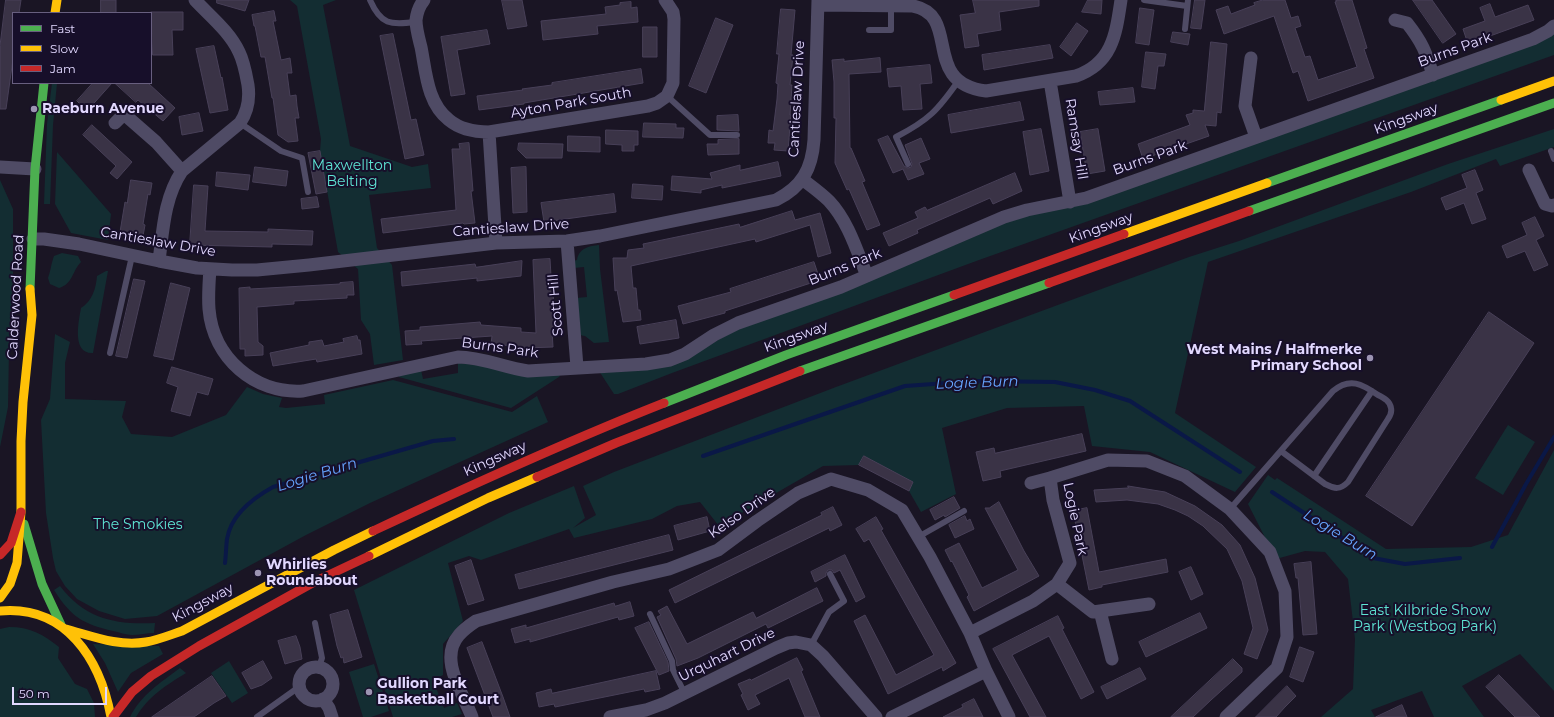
<!DOCTYPE html>
<style>
body{margin:0}
#map{position:relative;width:1554px;height:717px;overflow:hidden;background:#1a1524;font-family:Montserrat,sans-serif}
canvas{display:block}
.legend{position:absolute;left:12px;top:12px;width:140px;height:72px;box-sizing:border-box;background:#170f2a;border:1px solid #685f7f;margin:0;padding:5px 7px;list-style:none;font-size:12px;color:#e2d8ff}
.legend li{display:flex;align-items:center;gap:8px;height:20px}
.legend b{width:20px;border:1px solid #685f7f}
.scale{position:absolute;left:12px;top:687px;width:95px;height:18px;box-sizing:border-box;border:2px solid #e2d8ff;border-top:0;padding-left:5px;font-size:12px;line-height:14px;white-space:nowrap;color:#e2d8ff;-webkit-text-stroke:3px #170f2a;paint-order:stroke}
</style>
<div id="map">
<canvas width="1554" height="717"></canvas>
<ul class="legend">
<li><b style="height:5px;background:#4caf50"></b>Fast</li>
<li><b style="height:5px;background:#ffc107"></b>Slow</li>
<li><b style="height:5px;background:#c62828"></b>Jam</li>
</ul>
<div class="scale">50 m</div>
</div>
<script>
const g = document.querySelector('canvas').getContext('2d');
g.lineJoin = 'round';
function fillPath(path, color) { g.fillStyle = color; g.fill(path, 'evenodd'); }
function trace(path, color, width, dash) { g.strokeStyle = color; g.lineWidth = width; g.lineCap = dash ? 'butt' : 'round'; g.setLineDash(dash || []); g.stroke(path); }
function write(font, color, halo, rows, align = 'center') {
  g.font = font + ' Montserrat,sans-serif'; g.lineWidth = 4; g.setLineDash([]); g.textBaseline = 'middle'; g.strokeStyle = halo; g.fillStyle = color; for (const [text, x, y, turn = 0] of rows) {
    g.save(); g.translate(x, y); g.rotate((+turn || 0) * Math.PI / 180); g.textAlign = isNaN(turn) ? turn : align; if (halo) g.strokeText(text, 0, 0); g.fillText(text, 0, 0); g.restore();
  }
}
fillPath(new Path2D(`
 M290 0H336L323 5 350 146 412 167 428 164 431 188 369 195 377 248 392 265 403 360 374 365 370 334 361 320 358 269 338 252 320 151 321 139 297 6Z
 M1554 32V55L979 260 672 373 618 394H614L599 371 708 346 733 331 1006 222Z
 M52 83H57L53 125 50 204H44L47 124Z
 M1554 129V147L1500 166 1496 159 1411 192 1208 262 1175 413 1256 467 1235 492 1150 452 1092 446 1084 406 1007 408 942 428 956 494 921 512 909 491 913 482 864 456 859 465 823 466 719 526 700 502 677 506 652 519 574 538 569 529 481 560 469 556 448 563 463 621 443 644V675L433 680 444 708 457 703 462 714 452 717H393L354 590 509 513 574 486 585 518 573 528 596 515 583 486 614 472 836 387 1074 299 1189 257 1239 241 1448 164Z
 M57 152 111 214 108 240 71 233 55 204Z
 M0 180 13 209V280L9 349 8 407 0 447Z
 M599 245 600 269 609 342 594 343 585 336 579 335 576 298 587 297 584 267 574 268 573 261 577 260C579 248 589 246 599 245Z
 M62 253 78 256 81 262C72 271 73 284 59 288L50 284 48 278C51 270 51 264 54 256Z
 M106 271H108L93 353C71 354 79 320 81 308 92 301 96 289 97 276Z
 M55 334 70 342 65 363V399L126 401 122 417 131 434 172 437 226 415 247 387 263 394 282 398 279 407 286 408 325 404 324 395 393 380 512 412 537 396 548 422 370 503 306 535 157 616 125 619 99 611 77 599 65 586 56 571 53 558 46 513 41 420 50 399Z
 M458 363 561 374 559 377 511 408 399 377 398 374 421 370 423 379 458 373Z
 M1508 425 1535 442 1503 495 1475 478Z
 M1554 450V691L1520 654 1462 686 1484 717H1434L1422 691 1371 710 1375 717H1321L1353 689 1355 639 1348 579 1325 552 1305 551 1276 559 1248 504 1268 475 1275 480 1277 478 1386 549 1471 547 1508 535Z
 M60 586C85 619 116 625 155 623L154 633C147 633 139 635 132 635 126 635 119 632 113 631 83 624 71 617 54 590Z
 M9 627C30 627 43 634 59 647L58 658 75 684 87 689 94 703 95 717H0V629Z
 M93 644 159 646 163 654 131 673 118 692 105 663Z
 M229 661 248 693 232 703 211 673Z
 M374 664 389 711 371 717H363L349 672Z
 M180 668 186 673C165 686 149 696 136 717H130C141 695 160 683 180 668Z`), '#132d32');
trace(new Path2D(`
 M703 456 905 386 976 381 1055 382 1095 390 1130 401 1240 472
 M1272 492 1373 558 1405 564 1460 558
 M1492 547 1526 484 1554 437
 M225 563C226 555 226 547 227 539 231 515 253 498 273 487L433 441 454 439`), '#0a1847', 4);
const building = new Path2D(`
 M6 0H21L19 13H13V59L6 109H0V46Z
 M101 0H116V13H101Z
 M217 0H249L245 11 217 3Z
 M502 0H522L527 26 508 29Z
 M973 0H1039V6L999 12 1001 30 977 34 979 46 965 48 960 15 975 13Z
 M1088 0H1102L1101 14 1082 12Z
 M1195 0H1205L1201 29 1191 28Z
 M1263 0H1285L1291 18 1298 16 1301 26 1295 28 1305 57 1310 56 1318 80 1357 67 1335 2H1336V0H1352L1367 48 1364 49 1374 78 1308 101 1298 71 1293 73 1274 16 1224 34 1216 10 1228 6 1231 14 1255 5 1254 3Z
 M1413 0H1432L1456 34 1443 43Z
 M631 2V8L637 7 638 22 597 26 598 34 543 40 541 21 606 14 605 7 620 5V3Z
 M1490 4 1495 17 1528 5 1534 20 1468 44 1463 29 1485 21 1480 8Z
 M1140 8 1154 10 1149 45 1136 43Z
 M781 9 795 10 791 55H793L790 85H792L790 115H791L788 151 774 150 775 143H768L769 130 773 131 777 99 778 84 776 83 779 54H777Z
 M274 11 276 21H273L281 60 290 58 292 73H287L290 96 296 95 297 106 299 118H295L298 141 288 142 278 135 273 98H272L265 57H261L255 26H254L252 15Z
 M151 12H183V30H172L173 55H153Z
 M716 18 733 25 706 93 689 86Z
 M1077 23 1088 31 1071 56 1060 47Z
 M643 27H657V57H643Z
 M487 30 490 44 457 50 465 94 451 96 441 37Z
 M1173 32 1190 34 1188 45 1171 42Z
 M393 34 411 120 416 119 424 155 405 159 380 36Z
 M1211 42 1227 44 1221 113 1217 112 1216 126 1205 125 1209 136 1143 159 1138 144 1190 125 1186 115 1193 113V110L1204 111Z
 M1050 45 1053 58 984 70 982 55Z
 M214 46 221 78 222 77 228 110 210 113 196 49Z
 M1146 52 1166 54 1164 66H1158L1155 89 1142 87Z
 M880 58 881 72 849 74 850 148H851L865 181 862 182 880 225 867 230 849 189 847 190 835 163 836 118H834V82L832 60 844 59V61Z
 M930 65 932 83 920 84 922 109 903 110 901 86 889 87 887 69Z
 M641 69 643 83 524 103V104L479 110 477 96 523 90 522 89 552 85V83Z
 M93 83H112L87 111 77 101Z
 M115 83H148L175 108 163 121 138 100 136 102Z
 M1133 88 1135 102 1100 105 1098 92Z
 M1020 102 1024 120 951 133 948 115Z
 M199 113 203 131 182 135 179 117Z
 M738 115 739 131 717 130V116Z
 M644 123 676 124V128H684L683 138 643 137Z
 M92 125 132 162 117 179 110 173 116 166 83 135Z
 M1041 129 1049 171 1030 175 1023 132Z
 M1098 129 1105 171 1087 174 1080 132Z
 M606 130 638 131V145H634V151H622V145L606 144Z
 M568 136 600 137V152L568 151Z
 M888 136 904 166 908 168 911 167 912 164 905 145 921 138 930 159 919 163 924 174 908 180 903 169 893 173 878 140Z
 M739 139V154L708 155 707 144H718V140Z
 M469 143 473 191H471L475 223 464 224 463 223 383 233 381 219 456 210 452 149H460L459 144Z
 M519 143 563 144 562 158H526L518 150Z
 M320 151 327 192 316 194 308 153Z
 M778 162 781 176 722 188V185L701 190V193L671 190 672 176 712 179 710 173 740 165V170Z
 M255 167 288 171 286 186 253 182Z
 M526 167 527 212 513 213 511 168Z
 M1475 170 1483 190 1476 193 1486 219 1472 224 1464 203 1446 210 1441 198 1467 188 1462 175Z
 M217 172 250 175 248 190 216 186Z
 M1015 173 1022 191 993 204 990 198 917 230 918 233 889 246 883 233 918 218 915 212 925 207 927 210Z
 M131 180 152 183 150 195 148 194 143 224 145 225 143 236 120 232 125 202 127 203Z
 M633 184 663 186 662 200 632 198Z
 M194 185 208 186 205 231 268 232V229L313 231 312 245 272 244V247L190 245Z
 M614 194 616 212 544 222 541 203Z
 M317 197 319 207 302 209 301 199Z
 M792 211 795 220 820 213 831 253 818 257 810 225 756 242 755 239 631 266 633 288H636L638 310H640L641 320 623 322 617 290 615 291 613 258H627L628 250 644 248 643 244 739 224 740 227Z
 M1535 217 1544 236 1536 240 1548 265 1534 271 1525 251 1507 258 1502 246 1527 235 1522 223Z
 M550 259 551 276H553L554 331H552L553 347 524 348V351L513 350 514 346 491 344 492 336 421 341 422 344 406 345 405 331 420 330V327L480 322 481 325 521 328V332L536 333 533 260Z
 M522 261 521 276 477 281V278L402 286 401 272 475 264 476 267Z
 M814 262 820 280 725 311V313L683 324 678 306 731 292 730 289Z
 M134 279 145 281 127 358 116 356Z
 M353 282 354 295H347V298L294 301V304L257 307 258 342 263 346V355L245 356V349H240L239 288 250 287V289L340 284V283Z
 M171 283 190 288 173 360 154 356Z
 M1489 312 1534 343 1412 526 1366 496Z
 M676 320 679 338 640 344 637 327Z
 M357 336 358 340H360L362 354 317 362 316 359 273 366 270 353 309 345V342L322 340 324 346 344 342 343 339Z
 M172 367 213 379 208 395 197 392 190 416 171 411 178 387 167 383Z
 M1082 434 1086 451 1000 471 1001 477 983 481 976 452 994 448 995 453Z
 M864 456 913 482 909 491 859 465Z
 M1128 486 1165 492 1195 506 1222 525 1240 545 1255 578 1268 630 1257 659 1244 654 1253 628 1242 581 1227 549 1203 526 1188 516 1175 510 1158 504 1127 500 1096 502 1094 490 1128 488Z
 M954 497 960 508 945 517 944 515 935 520 930 510Z
 M999 502 1024 551 1039 576 974 611 967 597 969 595 952 561 951 562 945 550 959 543 982 588 1018 570 985 508H989Z
 M833 507 842 525 830 531 829 528 675 603 669 590 822 515 821 513Z
 M1087 508 1099 572 1166 559 1168 572 1102 585V587L1089 590 1073 511Z
 M965 516 967 521 970 519 974 529 955 538 949 525Z
 M707 517 710 531 678 540 674 526Z
 M876 517 883 529 881 530 956 663 943 671 942 667 888 694 854 621 865 615 896 675 934 655 869 539 864 542 856 529Z
 M669 535 673 550 519 589 515 575Z
 M845 555 865 597 856 602 840 570 834 573 832 570H828L826 573V576L815 582 811 572Z
 M471 560 484 600 468 605 455 566Z
 M1311 562 1317 634 1303 635 1298 578H1296L1294 564Z
 M1191 567 1203 594 1191 600 1179 572Z
 M817 588 823 601 768 628 766 624 698 658 677 666 676 659 657 617 661 615 658 611 667 606 687 644 753 612 756 618Z
 M630 602 634 616 619 620 618 617 530 642V639L515 643 511 629 526 625V628L614 603 615 606Z
 M348 610 362 657 344 663 343 657 341 658 337 646 330 615Z
 M1200 613 1207 628 1146 657 1139 642Z
 M1058 616 1064 628 1062 629 1094 692 1081 699 1049 636 1012 655 1046 717H1030L993 649Z
 M649 622 668 662 669 671 659 675 635 628Z
 M296 636 300 647 302 659 285 664 278 641Z
 M482 642 503 697 510 717H493L484 693 467 648Z
 M1300 647 1314 652 1303 682 1290 677Z
 M797 658 803 670 801 671 820 717H805L789 678 755 695 760 704 748 710 741 695 743 694 738 684 750 679 751 680Z
 M1233 659 1242 668V672L1211 700 1193 717H1171Z
 M263 661 272 678 262 685 251 689 242 673Z
 M1140 668 1146 679 1107 699 1101 687Z
 M656 671 660 689 645 692 644 689 555 707 554 704 539 707 536 693 551 689 552 693Z
 M1499 675 1540 717H1515L1486 687Z
 M212 676 226 696 214 703 194 717H152Z
 M1287 686 1296 696 1285 707 1276 717H1256Z
 M974 699 983 717H943L963 707 962 705Z
 M1402 705 1407 717H1376Z`);
fillPath(building, '#3a3346');
trace(building, '#484058', 1);
trace(new Path2D(`
 M370 0C381 25 390 25 416 22
 M1144 0 1187 6
 M1185 29 1188 0
 M869 30H891V6
 M667 96 710 135H737
 M240 123 281 151 302 158 308 192
 M1551 151 1554 159
 M908 164 896 137C929 120 938 110 959 80
 M110 353 132 256
 M1314 476 1372 391
 M1230 509 1333 391C1350 377 1362 384 1378 395 1384 398 1390 401 1391 408 1392 412 1390 416 1388 419L1348 482C1340 490 1335 489 1325 484L1281 451
 M918 537 964 511
 M650 614 672 661 673 670 685 694
 M315 623 322 658 319 667
 M811 645 829 612 844 601 830 574
 M257 717 299 687`), '#4f4b65', 6);
trace(new Path2D(`
 M424 0C419 6 417 12 416 20 416 29 419 39 421 47 426 72 427 103 449 120 461 130 475 132 489 132L648 106 657 103 667 96 673 83 674 19 673 12 665 0
 M818 5 913 6C962 15 920 83 986 91L1076 76C1113 63 1116 33 1121 0
 M1395 20 1407 23C1422 42 1426 52 1433 75
 M1251 58 1245 106 1256 137
 M1050 81 1070 202
 M115 123 124 114 156 142 182 171
 M489 132 496 243
 M0 167 35 169
 M1529 170 1545 204 1552 206 1554 205
 M802 179C811 186 821 193 829 201 848 221 857 251 867 276
 M33 239H44L79 244 159 261 197 268 232 270H257L309 265 496 243 567 241 600 236 776 200C802 187 812 169 814 140L818 0
 M567 241 577 367
 M159 261C163 230 164 198 182 171L240 123C248 111 250 99 248 85 246 74 244 62 239 52 230 32 210 16 195 0
 M210 269C209 282 208 296 209 309 213 358 255 394 303 391L458 357C483 357 504 368 528 371L646 364 670 360 685 354 714 335 738 323 841 287 1004 217 1027 210 1086 198 1533 39 1548 31 1554 26
 M1031 483 1050 478 1108 460 1147 461 1185 476 1230 509 1270 552 1285 591 1287 637 1277 668 1226 717
 M1057 584 1093 612 1149 604
 M1100 611 1112 659
 M970 633 1033 601 1057 584 1070 563 1053 500 1050 478
 M299 684a17 17 0 1 1 34 0a17 17 0 1 1-34 0Z
 M323 699 329 708 332 717
 M472 717C463 693 438 659 459 635 464 629 470 625 476 621L613 582 669 569 718 550 757 521 798 493 831 479 868 490 902 510 930 557 970 633 986 671 1009 717
 M610 717 646 710 665 703 776 648 788 643 796 642 811 645 823 656 876 717
 M892 717 986 671`), '#4f4b65', 13);
trace(new Path2D(`
 M1267 183 1501 100
 M1249 211 1554 103
 M30 289 35 169 44 83
 M800 371 1049 283
 M664 403 786 355 954 295
 M24 524 42 584 61 625`), '#4caf50', 9);
trace(new Path2D(`
 M55 13 57 0
 M1501 100 1554 81
 M1124 234 1267 183
 M369 556 488 498 537 477
 M0 598 10 584 17 563 21 512V441L23 402 32 315 30 289
 M0 611C66 605 100 659 111 717
 M66 629C92 636 119 647 146 642 158 640 170 635 182 631L334 550 373 531`), '#ffc107', 9);
trace(new Path2D(`
 M1049 283 1249 211
 M954 295 1124 234
 M537 477 616 443 800 371
 M373 531C469 486 565 442 664 403
 M0 555 11 543 21 512
 M113 717 132 692 151 676 199 646 316 581 369 556`), '#c62828', 9);
for (const [x, y, r, color] of [
 [34,109,4,"#9c94b2"],
 [1370,358,4,"#9c94b2"],
 [258,573,4,"#9c94b2"],
 [369,692,4,"#9c94b2"]
]) { const dot = new Path2D(); dot.arc(x, y, r, 0, 2 * Math.PI); g.fillStyle = color; g.fill(dot); trace(dot, '#170f2a', 1.5); }
write('14px', '#e2d8ff', '#170f2a', [
 ["Burns Park",1455,50,-20],
 ["Cantieslaw Drive",797,99,-87],
 ["Ayton Park South",571,103,-10],
 ["Kingsway",1406,119,-20],
 ["Ramsay Hill",1076,139,81],
 ["Burns Park",1150,158,-20],
 ["Cantieslaw Drive",511,228,-4],
 ["Kingsway",1101,228,-20],
 ["Cantieslaw Drive",158,242,10],
 ["Burns Park",845,267,-22],
 ["Calderwood Road",16,297,-87],
 ["Scott Hill",556,305,-95],
 ["Kingsway",796,337,-20],
 ["Burns Park",500,348,8],
 ["Kingsway",495,459,-24],
 ["Kelso Drive",742,513,-35],
 ["Logie Park",1075,519,78],
 ["Kingsway",203,603,-28],
 ["Urquhart Drive",727,655,-26]
]);
write('bold 14px', '#e2d8ff', '#170f2a', [
 ["Raeburn Avenue",42,109],
 ["West Mains / Halfmerke",1362,350,"right"],
 ["Primary School",1362,366,"right"],
 ["Whirlies",266,565],
 ["Roundabout",266,581],
 ["Gullion Park",377,684],
 ["Basketball Court",377,700]
], 'left');
write('14px', '#5ee5d4', '#170f2a', [
 ["Maxwellton",352,166],
 ["Belting",352,182],
 ["The Smokies",138,525],
 ["East Kilbride Show",1425,611],
 ["Park (Westbog Park)",1425,627]
]);
write('italic 15px', '#66a5ff', '#170f2a', [
 ["Logie Burn",977,383,-2],
 ["Logie Burn",317,475,-17],
 ["Logie Burn",1340,535,31]
]);
</script>
